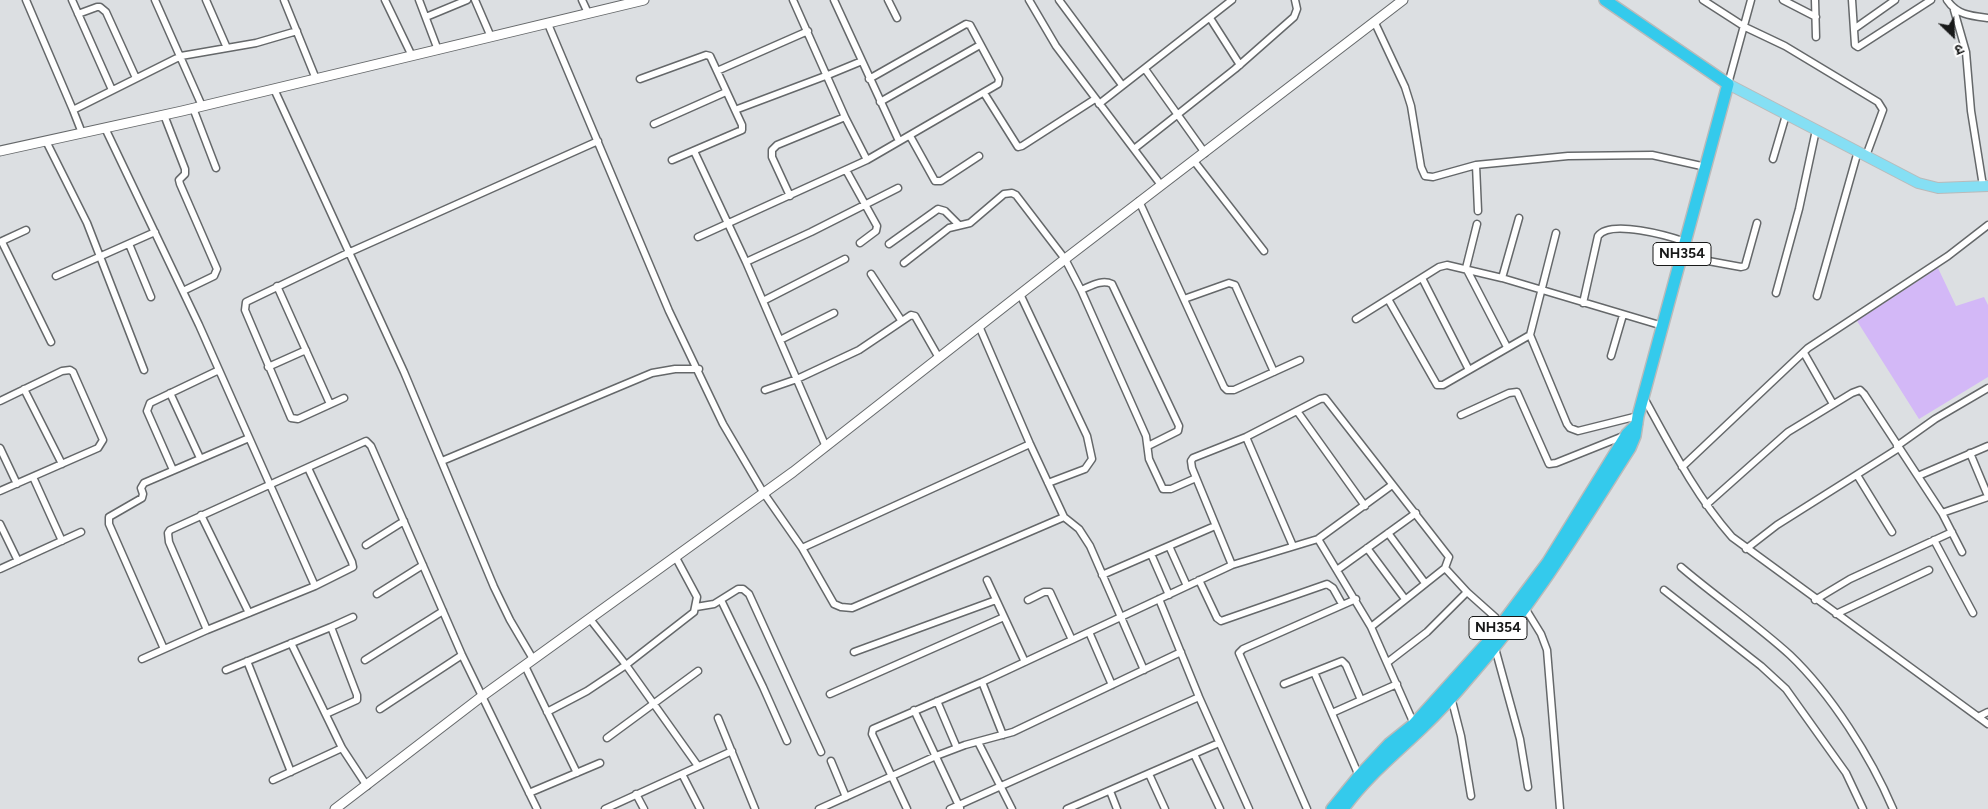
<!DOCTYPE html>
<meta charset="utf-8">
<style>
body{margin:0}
#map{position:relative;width:1988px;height:809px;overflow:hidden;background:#dcdfe2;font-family:Figtree,"Noto Sans Devanagari",sans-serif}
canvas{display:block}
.north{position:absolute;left:1928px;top:10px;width:50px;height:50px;-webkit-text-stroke:4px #fff;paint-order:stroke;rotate:156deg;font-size:14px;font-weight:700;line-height:20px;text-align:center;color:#181919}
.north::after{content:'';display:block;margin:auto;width:18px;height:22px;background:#181919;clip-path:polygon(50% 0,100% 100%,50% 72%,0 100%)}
</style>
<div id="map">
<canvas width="1988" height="809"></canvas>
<div class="north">उ</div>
</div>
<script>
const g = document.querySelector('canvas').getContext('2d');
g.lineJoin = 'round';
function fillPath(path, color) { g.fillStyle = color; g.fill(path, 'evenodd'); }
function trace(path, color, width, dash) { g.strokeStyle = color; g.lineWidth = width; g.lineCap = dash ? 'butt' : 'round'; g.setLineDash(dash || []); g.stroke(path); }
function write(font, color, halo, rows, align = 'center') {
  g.font = font + ' Figtree,sans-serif'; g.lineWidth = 5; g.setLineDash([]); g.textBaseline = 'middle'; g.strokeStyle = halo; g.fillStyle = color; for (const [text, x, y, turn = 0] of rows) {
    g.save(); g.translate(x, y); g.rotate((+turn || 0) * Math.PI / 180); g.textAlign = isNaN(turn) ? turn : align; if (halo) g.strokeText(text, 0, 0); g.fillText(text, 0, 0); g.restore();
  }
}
fillPath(new Path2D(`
 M1938 268 1956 306 1984 297 1988 305V377L1919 419 1857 321Z`), '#d3b8f7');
const street = new Path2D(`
 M26 0 73 110
 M72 0 112 90
 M155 0 202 106
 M206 0 227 48
 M284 0 316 79
 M385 0 412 56
 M419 0 438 50
 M475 0 491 37
 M582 0 588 13
 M793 0 845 117 867 160
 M834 0 899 141
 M888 0 897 18
 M1029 0 1056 46 1161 185
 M1059 0 1122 85
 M1703 0 1745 27 1785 46 1878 102 1883 110 1866 156
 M1783 0 1816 17
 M1815 0 1816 37
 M1852 0 1855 45 1858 47 1931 0
 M1947 0C1957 15 1971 16 1988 18
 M1954 10 1966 52 1971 111 1983 186
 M78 14 97 7H100L106 12 136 78
 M426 17 467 0
 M1210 18 1240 65
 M1375 23 1405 87 1411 106 1421 167 1425 176 1433 177 1476 165 1568 156 1652 155 1706 167
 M548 24 669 311 723 424 763 492 802 548 834 604 841 607 852 608 1064 517
 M1854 29 1895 0
 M1145 69 1205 153
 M640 79 706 55 710 56 717 71 808 31
 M1728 84 1751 0
 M274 89 404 372 494 587 510 620 533 659
 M984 93 1018 147 1022 146 1095 99
 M880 102 980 45
 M1099 104 1232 0
 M193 108 216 168
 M735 110 828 75 862 61
 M164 115 185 169V174L179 180 180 184 217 269 214 276 183 291
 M654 124 726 92
 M105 128 199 325 315 586
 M82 133 73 110 181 56 256 43 297 31
 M910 136 935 181H941L979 156
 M46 141 87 223 144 370
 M1134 149 1235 69 1294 17 1297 9 1295 0
 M694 151 746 262 826 447
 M1773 159 1786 115
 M672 160 742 130V125L717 71
 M1194 161 1264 251
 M1476 165 1478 211
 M846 170 877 226 876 231 860 243
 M790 196 772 157V150L777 145 845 117
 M1139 201 1224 387 1227 390H1234L1300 360
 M1477 224 1466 268 1507 347
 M1556 233 1530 335 1567 424 1570 428 1578 431 1638 416
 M698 237 867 160 998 84 999 79 970 25 966 24 869 79
 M0 242 26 230
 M2 242 51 342
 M129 244 151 297
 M889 244 938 209 945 211 959 225
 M1681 256 1741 267 1745 266 1757 223
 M746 262 811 232 898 188
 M904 263 949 228 970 223 1004 194 1012 193 1016 195 1065 259 1081 290 1146 436 1149 459 1163 489H1171L1196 478
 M871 274 901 320
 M56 276 155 232
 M1422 278 1469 370
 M1502 278 1519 218
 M277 286 330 404
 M1081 290C1091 286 1102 279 1112 284L1179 426 1178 431 1148 446
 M1776 293 1799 209 1816 130
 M1020 294 1087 436 1092 459 1085 469 1048 483
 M1817 296 1858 151
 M1184 299 1229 283 1235 285 1274 372
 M1388 299 1437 385H1443L1530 335
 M763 301 845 259
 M1583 303 1598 236C1610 219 1669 236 1686 242
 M1356 319 1439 267 1447 265 1502 278 1663 326
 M979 326 1030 444 1064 517 1079 529 1090 546 1144 670
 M780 340 834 313
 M1804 353 1833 404
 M1611 356 1623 315
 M268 367 306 350
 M24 389 62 464
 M765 390 797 379 859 350 911 315 915 316 939 358
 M170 393 200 458
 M344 398 298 419 291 418 245 310 246 302 350 252 598 141
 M1644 398C1671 447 1696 496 1732 537L1988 724
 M0 401 62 371 70 370 73 372 103 440 98 448 0 491
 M1297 411 1365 506
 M1461 415 1509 393 1517 392 1549 464 1556 463 1626 435
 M1246 437 1293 546
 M1897 446 1935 419 1988 388
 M0 448 17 484
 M1970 453 1988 496
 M442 461 652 373 675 369H699
 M1682 467 1808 348 1948 256 1988 225
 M308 468 352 562 353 567 315 586 207 630 169 542 168 533 170 530 366 441 371 446 462 655 537 809
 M173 470 147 411 150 403 219 370
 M1857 475 1892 532
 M1918 476 1988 446
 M33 477 62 541
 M1706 505 1788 432 1852 393 1860 390 1864 394 1942 513 1962 552
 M1942 513 1988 497
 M201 515 249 613
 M0 524 18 561
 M1388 533 1425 583
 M1318 539 1371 627 1414 724
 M1934 540 1973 613
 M366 545 404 521
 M1169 546 1187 586
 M802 548 1030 444
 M1367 548 1405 599
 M1746 549 1777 525 1899 448
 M1151 554 1169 595
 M1232 565 1192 468 1191 461 1193 458 1246 437 1320 399 1325 398 1449 557 1445 568 1371 627
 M1681 567C1716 597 1756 624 1790 655 1831 694 1871 757 1893 809
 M1445 568 1467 592 1504 625
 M0 569 81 532
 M1337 570 1416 513
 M1102 575 1215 526
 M987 580 1025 662
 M1199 580 1217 618 1221 621 1327 584 1333 588 1342 604
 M1664 590 1761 666 1786 689 1846 773 1863 809
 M377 594 423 565
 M1159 599 1199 697 1249 809
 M721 600 763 687 787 741
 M1028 600 1044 592H1050L1072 640
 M1815 600 1850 579 1952 532
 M696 607 714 604 738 589H743L749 594 821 752
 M1525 608 1541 634 1547 650 1560 809
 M1836 614 1929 570
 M590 619 626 665 698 766
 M1089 632 1112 685
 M291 643 342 748 367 786
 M1495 648 1520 739 1528 787
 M164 649 109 524V517L142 498 143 494 141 488 144 483 249 438
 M854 652 996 600
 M142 659 207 630
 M365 660 443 611
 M247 661 291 772
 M1388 662 1427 632 1467 592
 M525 666 577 773
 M226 670 331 627
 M1314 672 1359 776
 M982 682 1003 735
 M1284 684 1342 661 1346 665 1361 700
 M830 694 1004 617
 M1451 697 1461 736 1471 796
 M937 701 957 748
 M380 709 462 655
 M914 710 960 808
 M547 712 587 691 626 665 694 612 697 597 675 556
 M1332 713 1397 684
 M326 714 357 700V695L331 627 353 617
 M1978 717 1988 712
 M718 718 755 809
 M607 738 698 671
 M978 742 1012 809
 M1194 754 1220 809
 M831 761 846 797
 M682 774 700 809
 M1149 774 1165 809
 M273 780 342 748
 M1110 791 1117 809
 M529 793 600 763
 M636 794 644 809
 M605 809 732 751
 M819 809 936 756 965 745 1013 732 1181 652
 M907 809 872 734 873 729 982 682 1232 565 1318 539 1392 485
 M950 809 1199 697
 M1067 809 1219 743
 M1307 809 1239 653 1243 649 1356 599`);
const secondary = new Path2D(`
 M0 151 182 111 644 0
 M335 809 481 697 793 472 1065 259 1403 0`);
const primary = new Path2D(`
 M1728 84 1918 183 1938 188 1988 186`);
const highway = new Path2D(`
 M1332 809 1359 776 1389 744 1414 724 1488 642 1548 562 1627 434 1637 424
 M1343 809C1365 778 1395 754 1422 728 1440 711 1456 693 1471 675 1533 605 1580 526 1630 448L1635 436 1638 416 1728 84 1605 0`);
trace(street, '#65686a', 9);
trace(secondary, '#65686a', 11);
trace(primary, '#bababa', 12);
trace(highway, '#bababa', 14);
trace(street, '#fff', 6);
trace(secondary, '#fff', 9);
trace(primary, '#85dff4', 10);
trace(highway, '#34caec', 11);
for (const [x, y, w] of [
 [1682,254,58],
 [1498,628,58]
]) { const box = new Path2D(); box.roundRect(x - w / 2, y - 11.5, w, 23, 4); g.fillStyle = '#fff'; g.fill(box); trace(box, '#181919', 1); }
write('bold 14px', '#181919', null, [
 ["NH354",1682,254],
 ["NH354",1498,628]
]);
</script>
